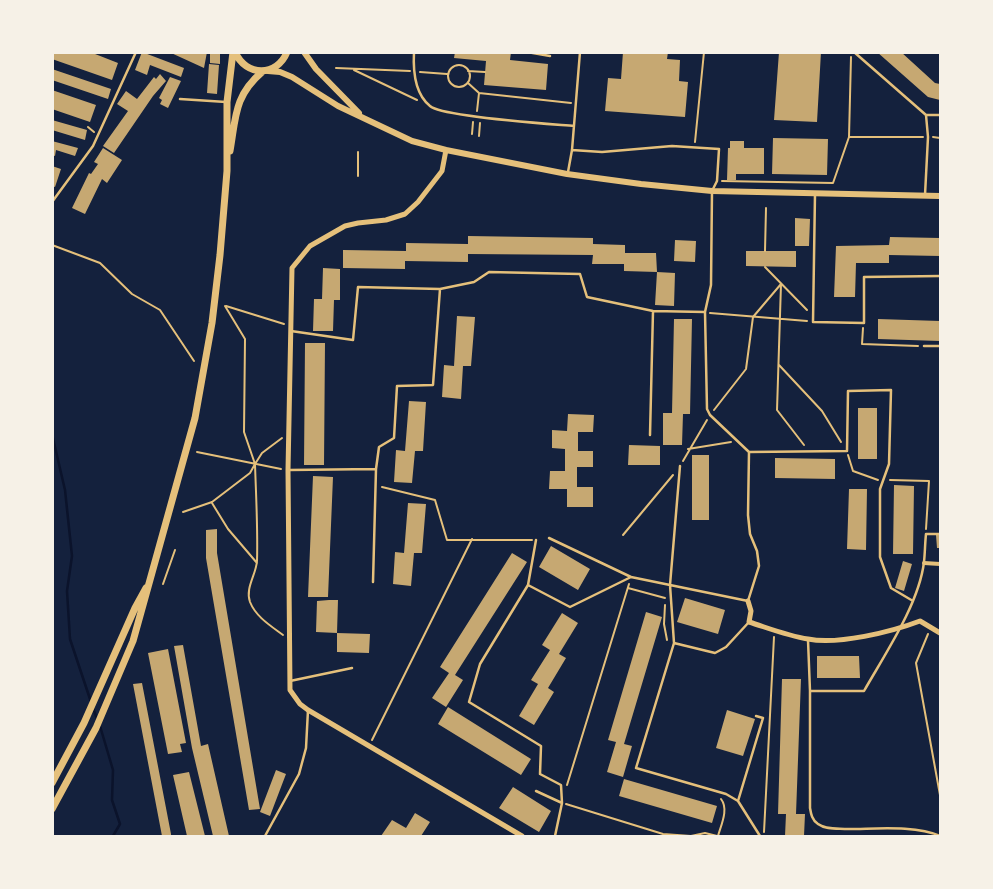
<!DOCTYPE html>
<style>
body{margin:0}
#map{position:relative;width:993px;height:889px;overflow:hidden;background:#14213d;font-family:"Nunito Sans",sans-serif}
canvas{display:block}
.frame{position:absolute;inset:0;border:54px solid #f6f1e7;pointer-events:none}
</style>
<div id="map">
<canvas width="993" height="889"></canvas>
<div class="frame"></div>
</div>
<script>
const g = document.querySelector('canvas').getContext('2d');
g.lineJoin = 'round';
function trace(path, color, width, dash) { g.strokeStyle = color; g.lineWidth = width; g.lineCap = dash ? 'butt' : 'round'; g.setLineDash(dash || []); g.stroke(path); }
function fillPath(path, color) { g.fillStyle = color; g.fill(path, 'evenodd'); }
trace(new Path2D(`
 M52 434 65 490 72 556 67 591 70 639 91 702
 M93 708 97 719
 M100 726 113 770 112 800 120 824 113 836`), '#0b132b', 2.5);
fillPath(new Path2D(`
 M52 52H90L118 63 112 80 52 59Z
 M142 52 184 68 181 77 150 65 147 75 135 70Z
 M169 52H207L204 68Z
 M210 52H220V64L210 63Z
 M455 52H511L510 60 548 64 546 90 484 85 486 61 454 58Z
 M623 52H668L667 59 680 60 679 81 688 82 685 117 605 111 608 78 621 79Z
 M779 52H821L817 122 774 120Z
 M877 52H901L935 83 940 84V100L928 97Z
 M209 64 219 65 217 94 207 93Z
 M52 69 111 89 108 99 52 80Z
 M160 74 166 81 153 96 114 153 103 146 128 111 117 104 126 91 137 99 154 77 156 79Z
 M170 77 181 81 168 108 160 104 162 100 159 98Z
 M52 90 96 105 90 122 52 109Z
 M52 120 87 130 85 140 52 130Z
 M773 138 828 139 827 175 772 174Z
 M52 141 78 148 75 156 56 150 55 156 52 155Z
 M730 141H744V148H764V174H736V180H727L728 148H730Z
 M103 148 122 160 107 183 102 179 85 214 72 208 89 173 91 174 98 164 94 162Z
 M52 166 61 169 55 187 52 186Z
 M795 218 810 219 809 246H795Z
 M468 236 593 238V244L625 245V253H656L657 272 624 271V264H592L593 255 468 254V262L405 261V269L343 268V250L406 251V243L468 244Z
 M890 237 940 238V256L889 255V263H856L855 297H834L836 246 889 245Z
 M675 240 696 241 695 262 674 261Z
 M746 251H796V267L746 266Z
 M323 268 340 269V300H334L333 331H313L314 299H322Z
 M657 272 675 273 674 306 655 305Z
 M457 316 475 317 471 366H463L461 399 442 397 444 365 454 366Z
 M674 319H692L690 414H683L682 445H663V413H672Z
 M878 319 940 321V341L878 339Z
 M305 343H325L324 465H304Z
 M409 401 426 402 423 451H415L412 483 394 482 396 450 405 451Z
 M858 408H877V459H858Z
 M568 414 594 415 593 432H578V451H593V467H577V487H593V507H567V489H549L550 471H565V449L552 448V430L567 431Z
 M629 445 660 446V465H628Z
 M692 455H709V520H692Z
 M775 458 835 459V479L775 478Z
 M313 476 333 477 328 597H308Z
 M894 485 914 486 913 554H893Z
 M849 489H867L866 550 847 549Z
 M408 503 426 504 422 553H414L411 586 393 584 395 552 404 553Z
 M217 529V553L260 809 249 810 206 558V530Z
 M940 534V548H937L936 535Z
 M551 546 590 569 578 590 539 567Z
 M512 553 527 562 455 675 463 680 446 707 432 698 449 673 440 667Z
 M903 561 912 564 904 591 895 588Z
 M685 598 725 610 718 634 677 622Z
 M329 600H338L337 633 316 632 317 601Z
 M646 612 662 617 624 744 632 746 623 777 607 772 616 742 608 740Z
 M562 613 578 623 559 654 566 658 548 688 554 692 534 725 519 716 538 684 531 680 550 650 542 645Z
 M337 633 370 634 369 653 337 652Z
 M183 645 201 746 208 744 229 836H213L192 748 174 646Z
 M168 649 186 743 180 744 182 752 168 754 148 653Z
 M817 656H859L860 678H817Z
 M782 679H801L796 814H805L804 836H785L786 814H778Z
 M142 683 171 834V836H162L133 684Z
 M448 707 531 759 521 775 438 724Z
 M727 710 755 719 743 756 716 748Z
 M276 770 286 774 270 816 260 812Z
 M189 772 205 836H187L173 775Z
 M624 779 717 806 712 823 619 796Z
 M513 787 551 811 539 832 499 808Z
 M415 813 430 822 421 836H381L392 820 406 828Z`), '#c6a872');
trace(new Path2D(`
 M448 76a11 11 0 1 1 22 0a11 11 0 1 1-22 0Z
 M336 68 410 71
 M354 70 417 100
 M468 71 485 72
 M420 72 447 74
 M468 83 479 93 571 103
 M477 111 479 93
 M88 127 94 132
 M472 134 473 122
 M479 136 480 123
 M849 137H923
 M933 137 940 138
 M695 142 704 52
 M358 176V152
 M722 181 833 183 849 137 851 57
 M52 245 100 263 132 294 160 310 194 361
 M765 251 766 208
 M765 267 807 310
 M781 284 777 410 804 445
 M225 306 245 339 244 432 255 464
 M226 306 284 324
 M710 313 807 321
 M863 328 862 344 918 346
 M779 365 822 411 841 442
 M714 410 746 369 753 317 781 284
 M688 449 731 442
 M197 452 281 469
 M848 455 853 471 878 480
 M683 461 707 420
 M255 464 262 453 282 438
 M890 480 929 481 926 529
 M382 487 435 500 447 540H532
 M212 503 228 529 257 563
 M183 512 212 502 250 473 255 464C256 496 258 529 257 561 256 575 245 588 250 602 256 617 271 626 283 635
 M623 535 673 475
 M163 584 175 550
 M628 588 665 598
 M665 605 664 624 667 640
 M928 634 916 663 940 795
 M372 740 472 539
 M567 785 629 584
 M566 804 663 834 691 836 705 833 717 836
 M764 832 774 637
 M718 836C721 825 729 809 721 799`), '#e5c07b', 2);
trace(new Path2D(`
 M414 52C413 70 415 94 430 106 442 117 551 124 574 126
 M527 52 550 56
 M854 52 926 115 928 137 925 195
 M180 99 226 102
 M926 115H940
 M568 172 572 150 580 52
 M815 194 813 322 864 323V277L940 276
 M52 202 93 146 136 52
 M440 289 474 282 489 272 580 274 587 297 653 311 705 312
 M291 331 353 340 358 287 440 289 433 385 397 386 394 438 379 447 376 469
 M924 346H940
 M650 435 653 311
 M749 452 847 451 848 391 891 390 889 464 880 489V557L891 588 913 601
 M289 470 376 469 373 582
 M549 538 631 577
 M528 585 536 540
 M749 622 726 647 715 653 674 643 636 768 726 794 738 801 760 836
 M808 640 810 691
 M674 643 670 585 680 466
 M290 681 352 668
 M536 791 562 803
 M738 801 763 718 756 716
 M265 836 299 774 306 748 308 710
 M555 836 562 803 561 785 540 774 541 746 469 702 480 664 528 585 570 607 631 577 748 601 759 566 757 551 750 534 748 515 749 452 710 415 707 409 705 312 711 285 712 191 717 181 719 149 672 146 602 152 572 150
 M940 836C915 825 876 829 848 829 839 828 826 830 818 824 812 820 811 814 810 808V691H864C885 654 919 604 924 562 925 553 925 543 926 534H940`), '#e5c07b', 2.5);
trace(new Path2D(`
 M924 563 940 564`), '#e5c07b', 4);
trace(new Path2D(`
 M446 150 442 171 418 202 405 214 386 220 358 223 345 226 310 246 292 268 288 470 290 690 300 704 308 710 522 836
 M748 601 751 611 749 622C768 628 788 636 808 639 838 645 891 632 920 621L940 633`), '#e5c07b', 5);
trace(new Path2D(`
 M304 52 316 69 359 113
 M268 71 280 72 292 77 338 106 412 141 446 150 567 174 641 184 712 191 940 196`), '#e5c07b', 6);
trace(new Path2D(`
 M235 52C246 77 277 77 287 52
 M230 151C236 117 234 96 262 72
 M52 783 84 723 135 608 146 588
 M52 809 96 728 133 641 195 418 212 323 220 255 227 171V102L233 52`), '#e5c07b', 7);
</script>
